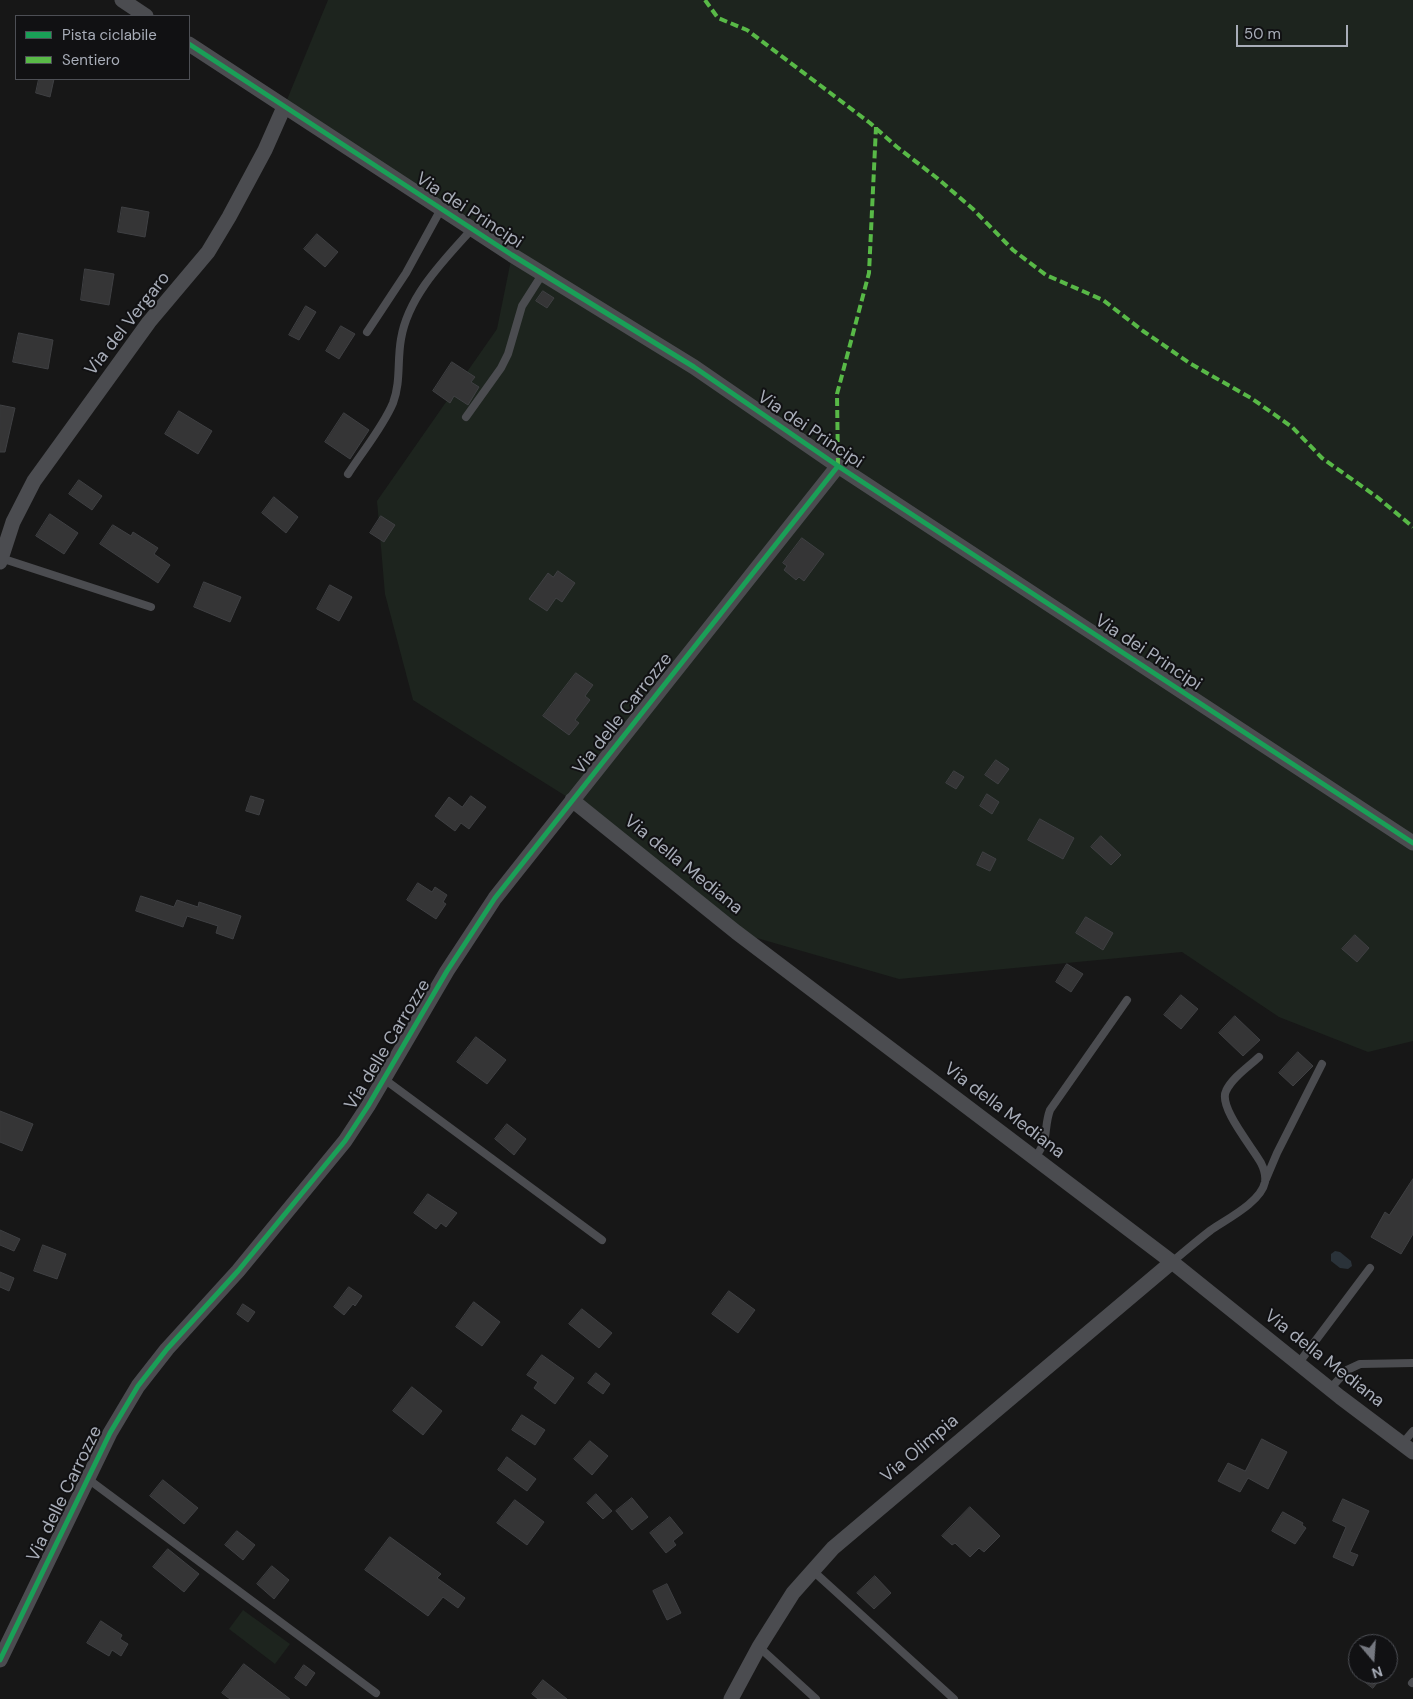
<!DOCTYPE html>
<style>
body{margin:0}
#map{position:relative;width:1413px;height:1699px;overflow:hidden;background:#171717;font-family:"DM Sans",sans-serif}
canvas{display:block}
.legend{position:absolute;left:15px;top:15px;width:175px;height:65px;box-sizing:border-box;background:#111113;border:1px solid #4d4f55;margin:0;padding:6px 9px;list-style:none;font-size:15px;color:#a8adb8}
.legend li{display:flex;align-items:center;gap:10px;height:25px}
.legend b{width:25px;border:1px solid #4d4f55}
.north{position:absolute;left:1348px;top:1634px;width:50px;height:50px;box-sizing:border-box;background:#111113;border:1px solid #4d4f55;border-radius:50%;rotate:162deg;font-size:14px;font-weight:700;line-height:20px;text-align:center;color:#a8adb8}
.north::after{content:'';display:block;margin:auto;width:18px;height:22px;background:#757880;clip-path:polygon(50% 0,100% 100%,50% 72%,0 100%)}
.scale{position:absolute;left:1236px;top:25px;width:112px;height:22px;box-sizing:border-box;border:2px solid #a8adb8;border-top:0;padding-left:6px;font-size:15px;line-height:18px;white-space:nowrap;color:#a8adb8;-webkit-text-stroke:4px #111113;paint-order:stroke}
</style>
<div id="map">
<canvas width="1413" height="1699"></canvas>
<ul class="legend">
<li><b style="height:6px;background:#1a9f57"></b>Pista ciclabile</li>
<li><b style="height:6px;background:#58b947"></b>Sentiero</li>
</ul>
<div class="north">N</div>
<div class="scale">50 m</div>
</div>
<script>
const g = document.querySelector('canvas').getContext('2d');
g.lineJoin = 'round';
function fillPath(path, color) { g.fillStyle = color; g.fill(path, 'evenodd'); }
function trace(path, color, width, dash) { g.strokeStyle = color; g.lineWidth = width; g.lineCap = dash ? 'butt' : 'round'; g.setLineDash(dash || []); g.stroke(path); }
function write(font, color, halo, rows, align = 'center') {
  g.font = font + ' "DM Sans",sans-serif'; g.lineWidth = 4; g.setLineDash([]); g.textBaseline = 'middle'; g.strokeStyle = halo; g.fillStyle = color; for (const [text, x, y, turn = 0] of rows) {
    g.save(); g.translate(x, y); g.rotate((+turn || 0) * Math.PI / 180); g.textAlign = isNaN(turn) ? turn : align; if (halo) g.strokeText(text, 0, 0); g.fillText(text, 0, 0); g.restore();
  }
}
fillPath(new Path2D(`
 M328 0H1413V1041L1368 1052 1279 1017 1182 952 899 979 736 932 572 800 413 700 385 594 377 501 497 329 512 255 284 107Z
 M243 1610 290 1644 275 1664 229 1629Z`), '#1d241e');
fillPath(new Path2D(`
 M1335 1251 1340 1252 1351 1261 1352 1266 1348 1269 1340 1268 1331 1261V1254Z`), '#2a3239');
const building = new Path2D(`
 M39 79H54L50 97 36 93Z
 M122 207 149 212 145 237 118 232Z
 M317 234 338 252 325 267 304 249Z
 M85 269 114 274 109 305 81 300Z
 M543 291 554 298 547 308 536 301Z
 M306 306 316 312 299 340 289 335Z
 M341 326 355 334 339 359 326 351Z
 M19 333 53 340 48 369 13 362Z
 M452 362 475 377 471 382 479 387 468 405 454 396 450 403 433 391Z
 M0 405 15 408 5 452H0Z
 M179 411 212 431 198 454 165 434Z
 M344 413 369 430 350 459 325 442Z
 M79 480 102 496 92 510 69 494Z
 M274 497 298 517 286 533 262 513Z
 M50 514 78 533 64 554 36 536Z
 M381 516 395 525 384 542 370 533Z
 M113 525 131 536 133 532 158 548 154 554 170 565 158 583 100 544Z
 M802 538 824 554 804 581 799 577 796 580 784 570 787 566 783 563Z
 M558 571 575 583 562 602 556 598 547 611 529 599 548 573 553 577Z
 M204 582 241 597 230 622 194 607Z
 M330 585 352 597 339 621 317 609Z
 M576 673 593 685 585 696 590 700 575 720 579 723 569 735 543 716Z
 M996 760 1009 769 998 784 985 775Z
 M954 771 964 777 956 789 946 783Z
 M987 794 999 802 992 814 980 806Z
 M251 796 264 800 259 815 246 811Z
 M471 796 486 807 469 829 461 823 455 831 435 816 449 797 462 807Z
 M1040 819 1074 838 1063 859 1028 840Z
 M1101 836 1121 855 1111 865 1091 847Z
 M983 852 996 859 990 871 977 865Z
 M418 883 432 892 435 887 447 895 443 902 446 904 436 919 407 900Z
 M141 896 174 907 177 900 198 907 199 902 241 916 233 939 216 933 218 926 187 916 183 927 136 911Z
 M1086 917 1113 933 1103 950 1076 933Z
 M1355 935 1369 948 1357 962 1342 949Z
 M1067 964 1083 974 1071 992 1056 982Z
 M1181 995 1198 1009 1181 1029 1164 1015Z
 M1235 1016 1260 1040 1243 1056 1219 1033Z
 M476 1037 506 1060 487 1084 457 1062Z
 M1298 1052 1313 1066 1293 1086 1279 1073Z
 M0 1111 33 1124 22 1151 0 1142Z
 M507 1124 526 1139 514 1155 495 1139Z
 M1413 1179V1234L1401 1254 1371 1237 1385 1212 1389 1215Z
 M428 1194 457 1213 446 1227 441 1223 436 1229 414 1213Z
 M0 1230 20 1239 14 1251 0 1245Z
 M43 1245 66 1254 57 1279 34 1271Z
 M0 1272 14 1278 9 1291 0 1287Z
 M349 1287 362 1296 355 1306 353 1304 344 1315 334 1307Z
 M729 1291 755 1310 738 1333 712 1314Z
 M474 1302 500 1322 482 1346 456 1327Z
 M243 1304 255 1312 248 1322 237 1314Z
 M582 1309 612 1333 599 1348 569 1324Z
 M542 1355 574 1378 555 1404 534 1388 538 1382 527 1375Z
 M596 1373 610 1384 603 1394 588 1383Z
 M412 1387 442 1411 423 1435 393 1411Z
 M522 1415 545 1430 535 1445 512 1430Z
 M1262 1439 1287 1452 1268 1489 1248 1478 1240 1492 1218 1481 1228 1463 1245 1471Z
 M590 1441 608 1456 592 1475 574 1459Z
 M507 1457 536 1479 527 1491 498 1470Z
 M163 1480 198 1508 184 1524 150 1496Z
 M596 1494 612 1511 603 1519 587 1503Z
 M632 1498 648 1517 632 1530 616 1511Z
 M1343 1499 1369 1511 1350 1552 1358 1555 1353 1566 1333 1557 1346 1527 1333 1521Z
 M515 1500 544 1522 527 1545 497 1523Z
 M970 1507 1000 1536 984 1552 979 1548 970 1557 955 1543 952 1545 942 1536Z
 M1283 1512 1303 1523 1302 1525 1306 1528 1295 1544 1272 1531Z
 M670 1517 683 1533 673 1541 676 1545 666 1553 650 1533Z
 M237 1531 255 1545 243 1560 225 1545Z
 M390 1537 441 1574 437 1578 465 1598 458 1608 443 1597 428 1616 365 1570Z
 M168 1549 199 1574 184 1592 153 1567Z
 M272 1566 289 1580 274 1599 257 1584Z
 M875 1576 891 1593 874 1609 857 1593Z
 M667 1584 681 1613 667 1620 653 1591Z
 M101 1621 122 1635 120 1639 128 1644 121 1656 112 1650 109 1656 87 1643Z
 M244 1664 290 1699H230L222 1693Z
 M304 1665 315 1673 306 1686 295 1678Z
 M1355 1674H1384L1373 1688Z
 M543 1680 567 1699H538L532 1694Z`);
fillPath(building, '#353536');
trace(building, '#3f4043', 1);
trace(new Path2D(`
 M367 332 406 273 441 209
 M466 417 501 368 508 354 522 306 543 273
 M348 474C362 452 383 427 393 403 401 382 397 361 401 339 408 296 444 260 472 229
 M1 558 151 607
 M384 1079 602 1240
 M1034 1158C1050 1141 1043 1129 1050 1110L1127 1000
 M1266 1179 1277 1153 1322 1064
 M1172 1262C1185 1251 1198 1240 1211 1230 1227 1219 1261 1202 1265 1182 1266 1176 1264 1169 1261 1163 1253 1148 1218 1107 1226 1091 1232 1078 1248 1067 1259 1057
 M1298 1364 1370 1268
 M1330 1389 1347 1370 1360 1364 1413 1363
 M1402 1444 1413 1431
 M88 1479 376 1693
 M812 1570 954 1699
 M759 1647 816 1699
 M1412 1683 1413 1682`), '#4b4c50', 8);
trace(new Path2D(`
 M122 0 146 16
 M189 44 512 255 694 367 838 466 1413 843
 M0 562 13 522 34 481 149 322 208 252 229 217 265 150 284 107
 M572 800 736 932 1172 1262 1340 1397 1413 1452
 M0 1660 110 1433 138 1386 167 1349 238 1271 345 1141 368 1106 447 971 495 898 838 466
 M731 1699 759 1647 793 1593 833 1548 1172 1262`), '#4b4c50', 15);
trace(new Path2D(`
 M705 0 718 18 747 30 870 123 897 147 937 178 973 209 1013 250 1046 275 1103 300 1143 331 1191 364 1251 398 1292 427 1322 458 1377 497 1413 527
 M838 466 837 394 869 273 876 127`), '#58b947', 4, [8, 4]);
trace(new Path2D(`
 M189 44 512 255 694 367 838 466 1413 843
 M0 1660 110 1433 138 1386 167 1349 238 1271 345 1141 368 1106 447 971 495 898 838 466`), '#1a9f57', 5);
write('18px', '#a8adb8', '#111113', [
 ["Via dei Principi",469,211,33],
 ["Via del Vergaro",128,324,-52],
 ["Via dei Principi",810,430,34],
 ["Via dei Principi",1148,653,33],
 ["Via delle Carrozze",623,714,-52],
 ["Via della Mediana",683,865,39],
 ["Via delle Carrozze",388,1045,-59],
 ["Via della Mediana",1004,1111,37],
 ["Via della Mediana",1324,1359,38],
 ["Via Olimpia",920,1449,-40],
 ["Via delle Carrozze",65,1494,-64]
]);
</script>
